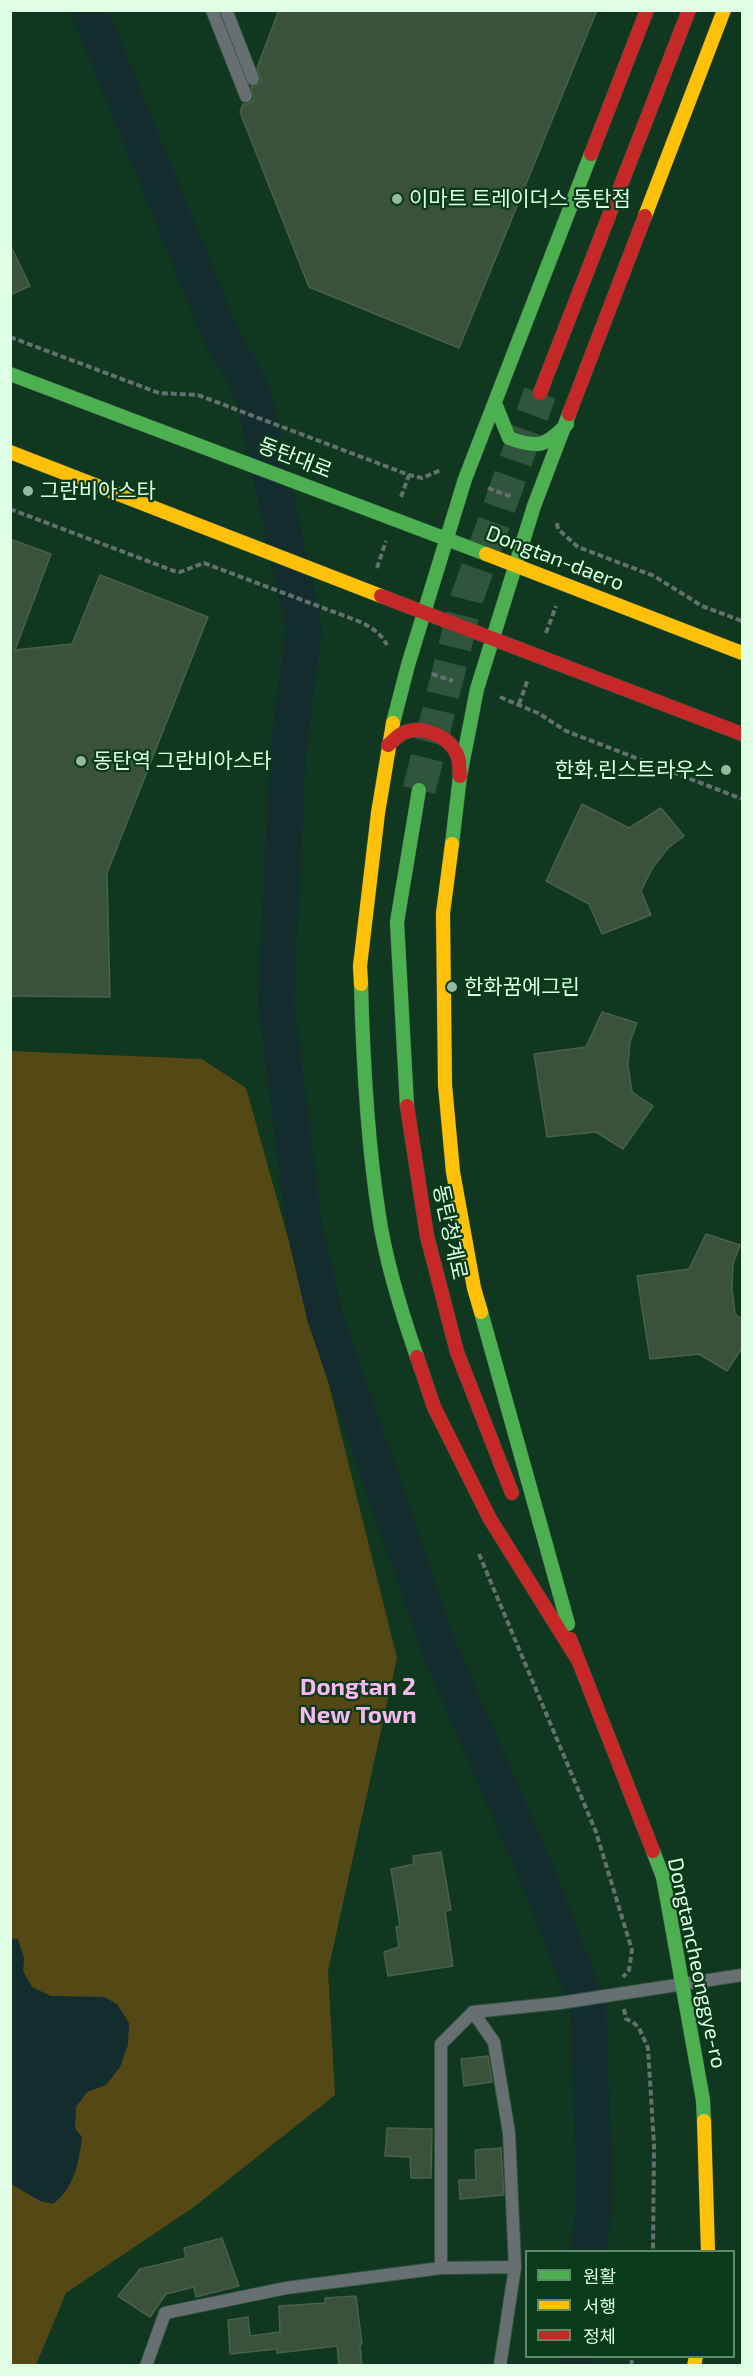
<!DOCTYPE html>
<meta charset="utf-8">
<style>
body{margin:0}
#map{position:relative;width:753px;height:2376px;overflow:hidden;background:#103720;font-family:"Exo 2","Noto Sans KR",sans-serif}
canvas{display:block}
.frame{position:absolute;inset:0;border:12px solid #dfffe4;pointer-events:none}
.legend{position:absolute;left:525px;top:2250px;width:210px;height:108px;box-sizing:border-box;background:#093a1a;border:2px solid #5f896b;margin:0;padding:8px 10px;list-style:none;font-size:18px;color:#dfffe4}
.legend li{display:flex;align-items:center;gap:12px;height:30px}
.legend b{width:30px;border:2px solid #5f896b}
</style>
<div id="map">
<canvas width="753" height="2376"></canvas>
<div class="frame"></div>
<ul class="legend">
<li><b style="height:8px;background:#4caf50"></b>원활</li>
<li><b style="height:8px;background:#ffc107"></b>서행</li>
<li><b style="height:8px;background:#c62828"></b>정체</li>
</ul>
</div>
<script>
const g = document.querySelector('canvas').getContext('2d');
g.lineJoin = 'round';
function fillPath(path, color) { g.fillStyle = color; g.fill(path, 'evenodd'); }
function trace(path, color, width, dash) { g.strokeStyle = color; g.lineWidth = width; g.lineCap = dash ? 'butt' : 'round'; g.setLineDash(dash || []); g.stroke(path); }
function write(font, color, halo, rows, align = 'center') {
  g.font = font + ' "Exo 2","Noto Sans KR",sans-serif'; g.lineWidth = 4.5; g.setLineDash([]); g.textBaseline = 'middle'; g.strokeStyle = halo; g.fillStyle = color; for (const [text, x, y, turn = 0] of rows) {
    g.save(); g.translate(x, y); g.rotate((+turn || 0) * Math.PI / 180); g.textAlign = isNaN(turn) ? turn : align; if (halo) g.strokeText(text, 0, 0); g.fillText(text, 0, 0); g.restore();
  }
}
fillPath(new Path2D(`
 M11 1051 202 1059 246 1088 328 1381 397 1658 328 1971 335 2095 194 2207 66 2293 36 2365H11Z`), '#544915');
fillPath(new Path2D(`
 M11 1938 18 1939 24 1958 23 1971 32 1987 51 1996 104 1997 117 2004 129 2023 128 2045 120 2067 106 2085 87 2092 76 2107 75 2128 82 2137C79 2162 75 2187 53 2204L40 2201 11 2184Z`), '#132d2f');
trace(new Path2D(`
 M89 10 223 341 238 364 254 397 304 628 288 754 276 1003 304 1226 325 1317 440 1651 537 1874 588 2006 595 2198 588 2252
 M575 2366 576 2356`), '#132d2f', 36);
const building = new Path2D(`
 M279 10H597L459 348 309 287 240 112 243 104H248L253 101 254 97 251 87 257 86 261 81 257 68Z
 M10 244 30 286 10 295Z
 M10 539 51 554 15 650 72 644 100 575 208 617 107 873 110 997 10 996Z
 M582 804 629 828 661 808 684 836 668 848 653 867 641 891 651 915 602 934 589 904 546 881Z
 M602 1012 637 1023 630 1042 628 1065 632 1092 653 1106 623 1149 596 1132 547 1137 534 1054 586 1047Z
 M706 1234 740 1245 733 1264 732 1288 735 1314 742 1319V1348L727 1371 699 1354 650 1359 637 1276 689 1269Z
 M441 1852 451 1910 445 1911 453 1966 388 1976 384 1952 399 1947 396 1927 400 1926 391 1869 414 1864 413 1856Z
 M488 2056 492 2082 464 2086 461 2059Z
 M387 2128 432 2129 431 2178H411L410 2157 385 2156Z
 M501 2148 504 2195 460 2199 459 2180H476L475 2150Z
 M222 2238 239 2286 196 2297 194 2287 166 2294 150 2317 118 2296 140 2269 186 2258 184 2248Z
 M356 2296 362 2344H360L362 2366H339L337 2346 277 2353V2349L230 2354 228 2320 248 2317 250 2336 280 2332 279 2306 325 2303V2298Z`);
fillPath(building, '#3a523c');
trace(building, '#486149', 1.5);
trace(new Path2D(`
 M419 790 467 598 540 393`), '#2f553d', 33, [33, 16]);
const lane = new Path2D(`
 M212 10 246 96
 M226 10 253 79
 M473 2012 494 2042 509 2133 515 2267 500 2366
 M441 2268V2044L473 2012 560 2003 742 1975
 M146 2366 165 2313 286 2288 441 2268 515 2267`);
const fast = new Path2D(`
 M10 374 486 554
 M495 403 509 438C538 449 546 446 567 424
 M393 723 408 665 465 479 591 154
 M452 844 460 776 477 689 534 506 569 414
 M361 984C363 1061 367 1139 379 1216 386 1263 401 1311 417 1357
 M407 1106 397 922 419 790
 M481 1312 568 1624
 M653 1851 663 1877 703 2100 704 2121`);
const slow = new Path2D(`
 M645 216 724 10
 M10 452 381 596
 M486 554 742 653
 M452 844 443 913 445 1085 453 1172 474 1288 481 1312
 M361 984 360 966 378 813 393 723
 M704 2121 708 2252
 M694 2366 696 2356`);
const jam = new Path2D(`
 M591 154 647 10
 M540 393 689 10
 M569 414 645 216
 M381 596 742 734
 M388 745C393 741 397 736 403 733 423 724 451 737 458 757 460 763 459 770 460 776
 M407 1106 427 1236 457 1352 512 1493
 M417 1357 434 1407 490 1519 578 1660
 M570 1639 653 1851`);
trace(lane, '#345440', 14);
trace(fast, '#345440', 15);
trace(slow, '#345440', 15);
trace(jam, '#345440', 15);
trace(new Path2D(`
 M10 337 159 393 198 395 409 475 422 478 441 470
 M488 488 512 497
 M401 497 409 475
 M10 509 174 571 180 572 204 563 358 621C371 627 380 632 387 645
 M557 523 558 529 578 547 654 576 702 606 742 621
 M377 568 386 541
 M546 633 556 606
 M432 674 453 681
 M500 697 538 713 566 731 742 799
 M519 704 528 679
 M479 1554 596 1832 632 1950 629 1970 623 1977
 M624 2009 626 2019 633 2022 639 2028 648 2048 654 2145 653 2252
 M631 2366 633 2356`), '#62716e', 4, [6, 3]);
trace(lane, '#676f73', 12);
trace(fast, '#4caf50', 14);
trace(slow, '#ffc107', 14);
trace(jam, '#c62828', 14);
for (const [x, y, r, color] of [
 [397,199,6,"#97b99f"],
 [28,491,6,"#97b99f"],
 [81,761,6,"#97b99f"],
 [726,770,6,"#97b99f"],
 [452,987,6,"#97b99f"]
]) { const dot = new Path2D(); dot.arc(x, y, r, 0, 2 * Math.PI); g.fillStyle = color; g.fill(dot); trace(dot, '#093a1a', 2); }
write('21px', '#dfffe4', '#093a1a', [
 ["이마트 트레이더스 동탄점",409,199],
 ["그란비아스타",40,491],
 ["동탄역 그란비아스타",93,761],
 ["한화.린스트라우스",714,770,"right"],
 ["한화꿈에그린",464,987]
], 'left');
write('21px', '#dfffe4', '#093a1a', [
 ["동탄대로",295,458,21],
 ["Dongtan-daero",555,558,21],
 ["동탄청계로",450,1232,78],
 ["Dongtancheonggye-ro",697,1963,78]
]);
write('bold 24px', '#f7b9f0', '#093a1a', [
 ["Dongtan 2",358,1687],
 ["New Town",358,1715]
]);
</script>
